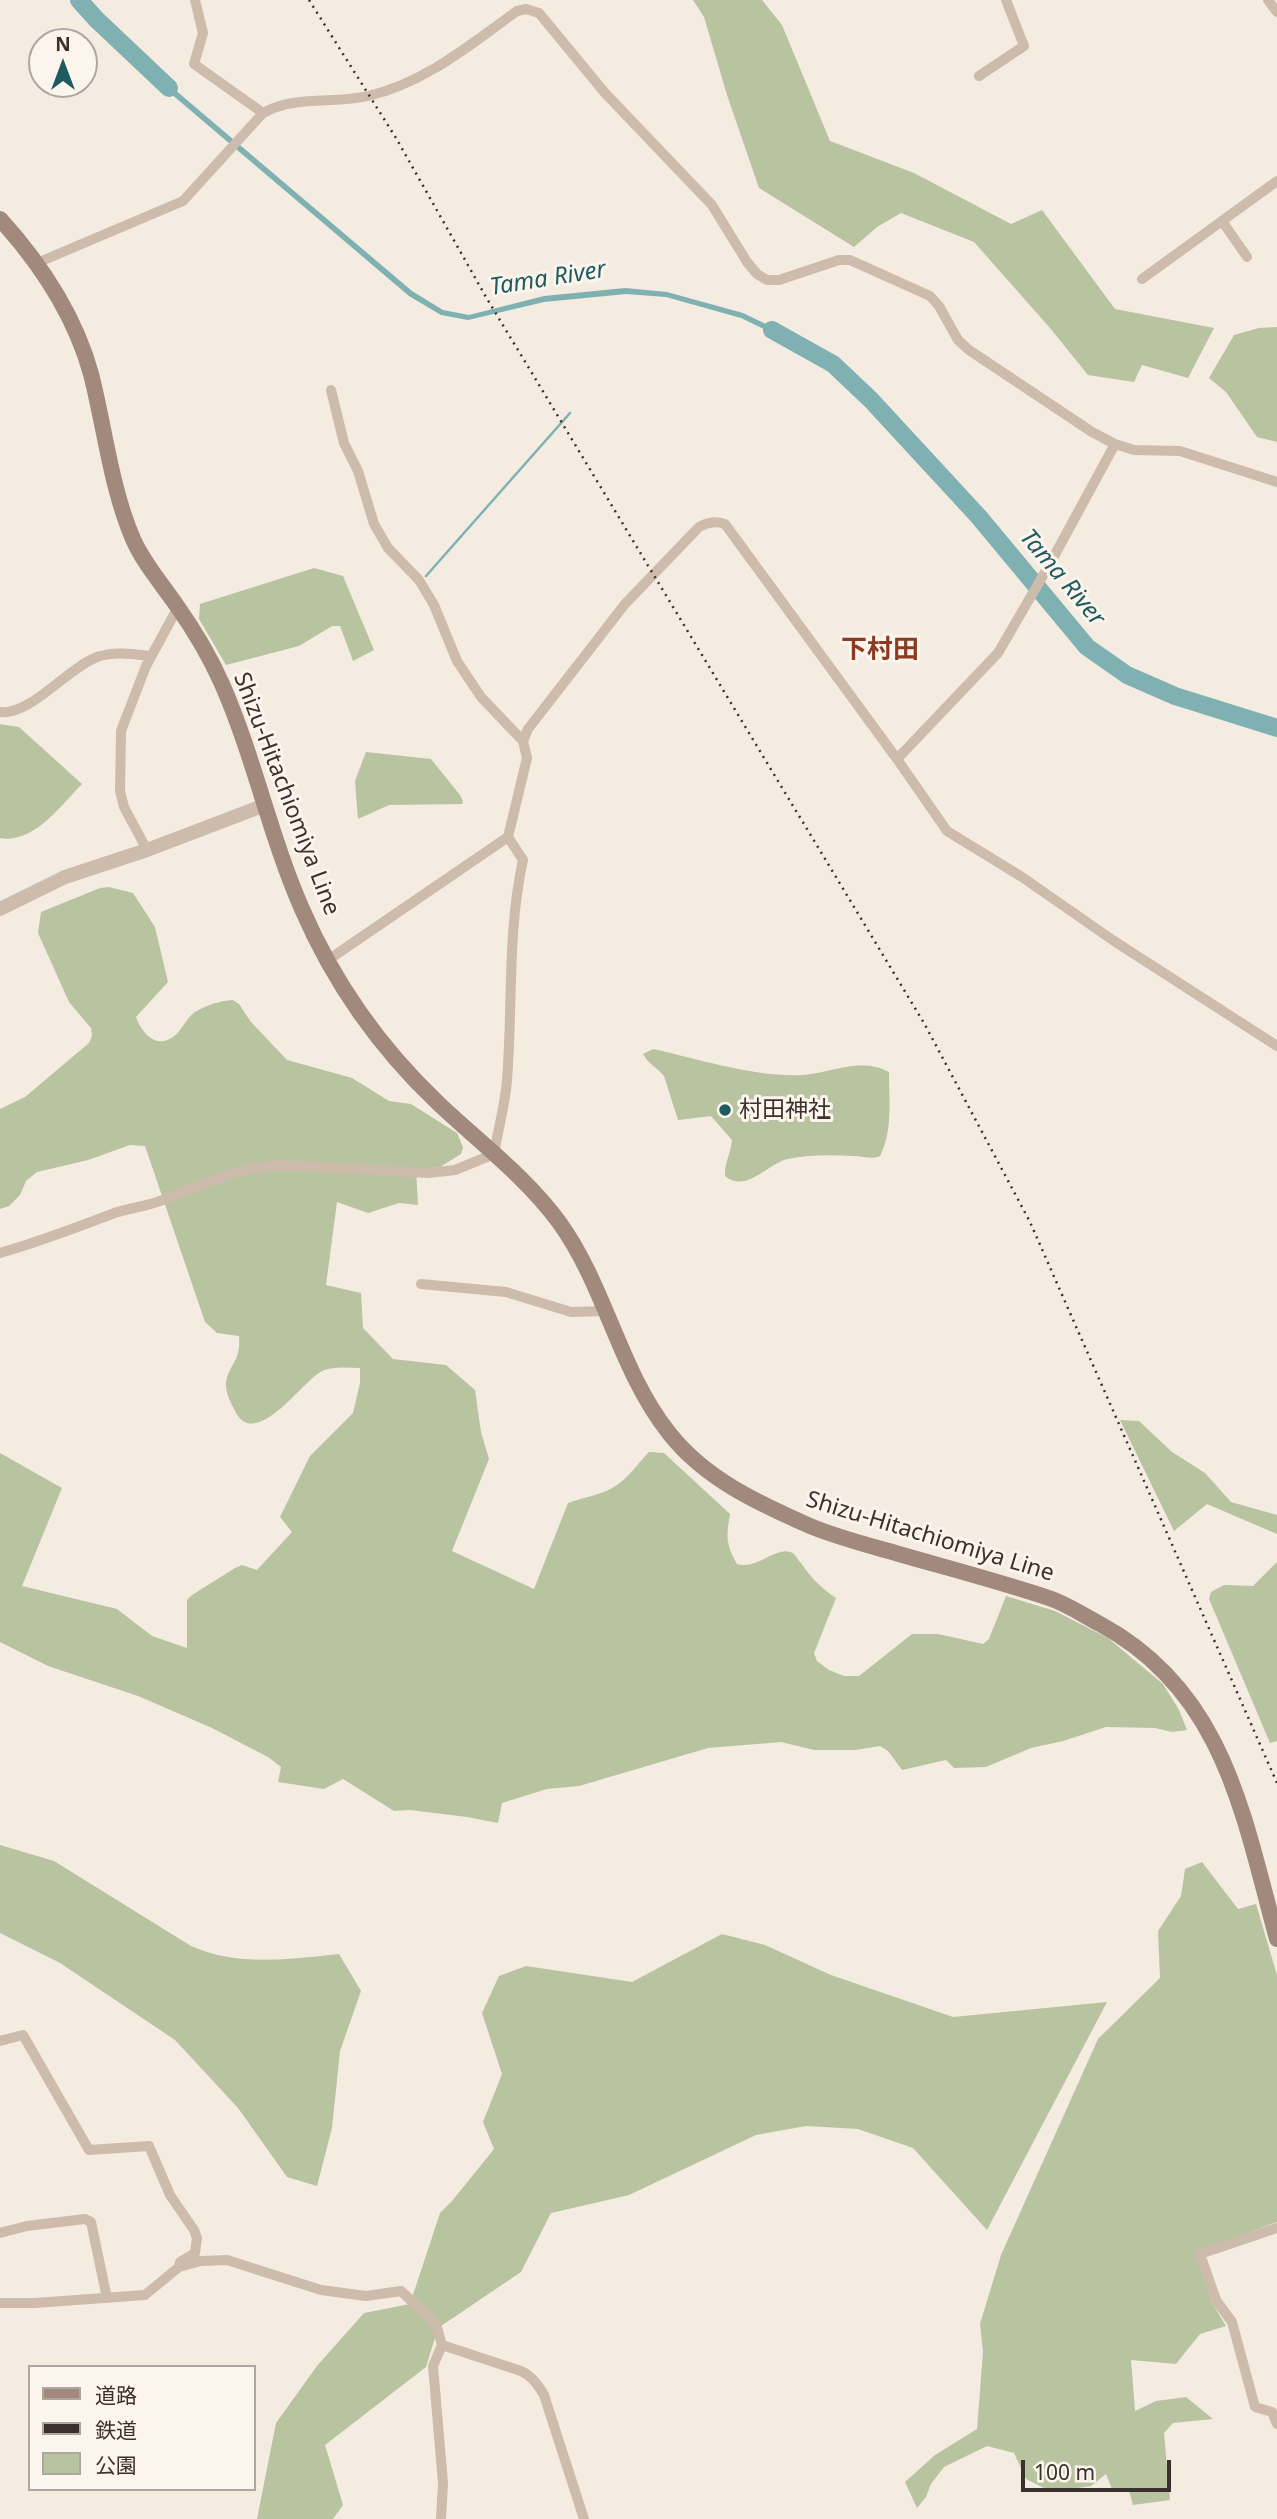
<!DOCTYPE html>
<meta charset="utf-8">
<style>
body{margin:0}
#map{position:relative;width:1277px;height:2519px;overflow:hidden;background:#f4ebe1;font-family:"Noto Sans","Noto Sans JP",sans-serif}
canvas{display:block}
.legend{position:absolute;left:28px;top:2365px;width:228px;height:126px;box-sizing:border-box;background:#fbf5ee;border:2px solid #aea6a0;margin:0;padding:9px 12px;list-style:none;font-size:21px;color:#3b302b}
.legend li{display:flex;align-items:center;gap:14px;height:35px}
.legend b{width:35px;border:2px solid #aea6a0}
.north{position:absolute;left:28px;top:28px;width:70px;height:70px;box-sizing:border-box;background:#fbf5ee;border:2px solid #aea6a0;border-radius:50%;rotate:0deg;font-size:19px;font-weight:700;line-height:28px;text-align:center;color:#3b302b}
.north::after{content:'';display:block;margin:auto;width:24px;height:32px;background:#1f5a5e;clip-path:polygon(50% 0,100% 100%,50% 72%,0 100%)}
.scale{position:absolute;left:1021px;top:2460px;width:150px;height:32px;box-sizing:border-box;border:4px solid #3b302b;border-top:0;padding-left:9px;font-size:21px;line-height:24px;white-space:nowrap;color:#3b302b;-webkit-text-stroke:5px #fbf5ee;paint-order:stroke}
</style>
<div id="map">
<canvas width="1277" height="2519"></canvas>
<ul class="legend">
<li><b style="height:9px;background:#a18a7d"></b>道路</li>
<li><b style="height:9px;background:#3b302b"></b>鉄道</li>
<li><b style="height:19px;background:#b8c4a0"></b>公園</li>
</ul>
<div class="north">N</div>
<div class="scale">100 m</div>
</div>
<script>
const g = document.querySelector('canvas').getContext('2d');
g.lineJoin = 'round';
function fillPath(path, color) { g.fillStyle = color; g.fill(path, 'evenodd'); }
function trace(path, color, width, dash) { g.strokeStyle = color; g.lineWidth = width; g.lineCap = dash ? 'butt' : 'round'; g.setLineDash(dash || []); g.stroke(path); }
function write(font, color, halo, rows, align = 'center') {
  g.font = font + ' "Noto Sans","Noto Sans JP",sans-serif'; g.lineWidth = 6; g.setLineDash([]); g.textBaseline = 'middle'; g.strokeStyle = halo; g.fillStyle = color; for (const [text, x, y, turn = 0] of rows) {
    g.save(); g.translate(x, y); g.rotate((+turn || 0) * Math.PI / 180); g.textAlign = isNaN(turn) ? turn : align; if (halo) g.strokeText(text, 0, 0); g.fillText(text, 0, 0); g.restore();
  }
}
fillPath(new Path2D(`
 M693 0H762L782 25 830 141 914 173 1011 224 1042 210 1115 309 1214 328 1188 378 1142 365 1134 382 1088 375 1050 328 974 242 901 213 877 227 854 247 759 188 727 95 704 17Z
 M1277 327V442L1257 437 1226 392 1209 378 1234 335 1259 328Z
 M314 568 343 576 374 650 353 661 340 626H332L299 646 226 665 199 619 200 604Z
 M0 724 19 727 82 784C60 806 34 844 0 838Z
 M366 752 431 759 460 795 463 801 462 804 389 805 358 819 355 781Z
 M109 887 133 893 155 927 168 982 136 1017C141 1031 155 1050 173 1037 182 1031 186 1018 195 1012 207 1005 219 1001 233 1000L239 1004 251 1022 287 1060 352 1078 389 1101 411 1104 457 1133 463 1147 461 1154 440 1167 416 1169 418 1205 399 1203 368 1213 337 1202 326 1285 361 1293 363 1328 393 1359 446 1365 475 1390 481 1432 489 1459 452 1551 534 1589 568 1503C584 1497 603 1495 617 1485 629 1477 639 1462 649 1452L664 1453 730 1514C726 1537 726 1544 737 1564 757 1570 775 1547 790 1552 795 1553 797 1559 801 1563 812 1579 821 1588 836 1598L814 1653 817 1661 829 1670 844 1676H859L912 1634H938L983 1644 989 1639 1006 1596 1055 1611 1108 1638 1163 1684 1179 1710 1187 1730 1172 1732 1155 1728 1106 1727 1063 1741 1031 1748 986 1767 954 1768 946 1760 902 1770 888 1751 880 1746 855 1750H814L781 1742 708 1748 579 1786 547 1789 502 1803 498 1823 467 1817 410 1810 394 1811 343 1779 324 1789 278 1782 281 1767 268 1757 212 1728 138 1696 48 1666 0 1642V1453L62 1488 22 1586 117 1609 152 1636 187 1648V1600L192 1595 235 1568 242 1565 257 1570 292 1532 280 1517 310 1456 353 1413 360 1383V1368C347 1368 334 1366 322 1371 304 1379 257 1450 236 1413 231 1403 225 1393 226 1382 229 1364 241 1362 239 1336L217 1333 205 1322 145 1146 130 1145 88 1160 37 1172 26 1181 20 1195 9 1206 0 1209V1109L25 1097 89 1043 92 1036 91 1028 69 1002 38 933 41 912 100 888Z
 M653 1049C699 1059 757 1078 804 1075 832 1072 862 1057 889 1072 889 1100 893 1131 880 1156 871 1160 864 1156 854 1156 832 1155 810 1154 788 1159 768 1163 746 1194 725 1176 724 1164 731 1153 732 1140L711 1116 678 1120 664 1076C657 1067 648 1064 643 1054Z
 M1120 1420 1139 1421 1172 1452 1205 1473 1231 1502 1277 1515V1534L1207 1504 1174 1531Z
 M1277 1562V1741L1270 1743 1209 1599 1211 1592 1224 1585 1253 1586Z
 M0 1845 54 1861 191 1946C237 1967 290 1959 339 1954L361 1991 340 2051 332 2128 317 2186 287 2177 238 2108 175 2040 60 1963 0 1933Z
 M1202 1862 1238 1909 1256 1904 1277 1975V2222L1196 2252 1211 2301 1226 2326 1200 2334 1176 2364 1131 2360 1135 2411 1156 2401 1186 2397 1213 2419 1173 2423 1164 2433 1170 2500 1133 2505 1129 2491 1112 2489 1106 2474 1091 2486 1052 2492 1026 2479 1014 2453 987 2446 944 2467 931 2484 926 2497 917 2508 905 2482 935 2455 977 2429 983 2352 980 2324 1001 2255 1098 2039 1160 1978 1158 1931 1181 1896 1185 1869Z
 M722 1934 765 1945 831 1975 953 2017 1107 2002 987 2230 913 2148 858 2129 806 2126 756 2135 629 2195 551 2213 521 2272 438 2328 426 2367 325 2445 343 2505 333 2519H257L276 2423 317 2366 364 2313 410 2304 440 2213 452 2201 494 2149 483 2122 502 2074 482 2013 499 1976 526 1966 632 1982Z`), '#b8c4a0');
fillPath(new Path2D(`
 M154 72 412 291 443 310 469 315 544 296 625 288 667 292 743 313 793 337 791 342 741 318 666 297 626 294 544 302 468 320 441 315 409 296 150 76Z`), '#7fb0b2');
trace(new Path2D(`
 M426 576 570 413`), '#7fb0b2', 2.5);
trace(new Path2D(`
 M79 0 96 19 169 88
 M772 330 833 364 871 400 979 517 1087 647 1127 675 1175 696 1277 728`), '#7fb0b2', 18);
trace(new Path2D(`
 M195 0 203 33 194 64 263 113
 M1268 0 1277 12
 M979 76 1024 46 1006 0
 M1222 221 1247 257
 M37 263 183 201 263 113C296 95 333 104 368 96 425 83 471 44 517 11L526 9 539 13 605 93 712 205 747 262 757 274 767 280H779L839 260H850L930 296 939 306 958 340 969 350 1092 432 1115 444 1134 450 1180 451 1277 482
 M1142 279 1277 181
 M0 712C30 716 66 669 97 657 114 651 133 654 150 656
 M523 741 528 729 625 604 699 527C708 522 715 521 725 524L897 759 947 831 1022 877 1114 941 1277 1046
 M897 759 998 653 1052 560 1115 444
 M147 850 124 807 120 791 121 731 146 666 178 607
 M328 960 508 837 527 758 523 741 481 697 457 661 434 605 419 580 388 548 374 524 358 471 344 443 331 390
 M0 1253C39 1242 75 1228 112 1214 128 1208 144 1207 160 1201 206 1185 232 1167 283 1165L428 1173 455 1170 494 1154C498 1130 505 1105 507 1080 513 1006 507 933 523 860L508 837
 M421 1284 506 1292 571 1312 604 1311
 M0 2041 23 2035 89 2150 149 2146 170 2195 194 2230 197 2238 195 2253 180 2262 179 2267
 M1277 2228 1200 2254 1216 2300 1232 2322 1255 2407 1272 2412 1277 2424
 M0 2233 27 2226 85 2219 91 2222 107 2298
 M0 2303H35L145 2295 179 2267 201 2261 227 2260 321 2290 366 2296 401 2291 436 2324 442 2345 433 2366 443 2483 441 2519
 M442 2345 521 2371C532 2376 538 2385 544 2395L584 2519`), '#cdbbac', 10);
trace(new Path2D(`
 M0 909 65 877 147 850 265 805`), '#cdbbac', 14);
trace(new Path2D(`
 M0 219C40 263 75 316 91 374 105 429 111 488 133 539 144 564 162 584 177 606 194 630 210 657 222 684 254 757 270 836 302 909 334 983 380 1048 438 1103 479 1142 525 1176 559 1222 606 1287 619 1370 669 1433 705 1479 758 1503 810 1526 834 1536 860 1543 885 1550 940 1566 995 1580 1049 1598 1067 1604 1083 1615 1100 1624 1224 1691 1243 1814 1277 1939`), '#a18a7d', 16);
trace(new Path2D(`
 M309 0 396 138 486 297 924 1023 1030 1222 1277 1783`), '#3b302b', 2.5, [2, 5]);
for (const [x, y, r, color] of [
 [725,1110,7,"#1f5a5e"]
]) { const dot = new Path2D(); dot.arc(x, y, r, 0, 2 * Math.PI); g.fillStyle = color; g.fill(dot); trace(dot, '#fbf5ee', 2.5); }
write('23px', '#3b302b', '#fbf5ee', [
 ["Shizu-Hitachiomiya Line",286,794,69],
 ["Shizu-Hitachiomiya Line",930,1537,17]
]);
write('23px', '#3b302b', '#fbf5ee', [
 ["村田神社",739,1110]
], 'left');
write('italic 24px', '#1f5a5e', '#fbf5ee', [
 ["Tama River",548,279,-9],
 ["Tama River",1062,578,50]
]);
write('bold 26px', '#8c3b22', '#fbf5ee', [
 ["下村田",880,651]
]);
</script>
